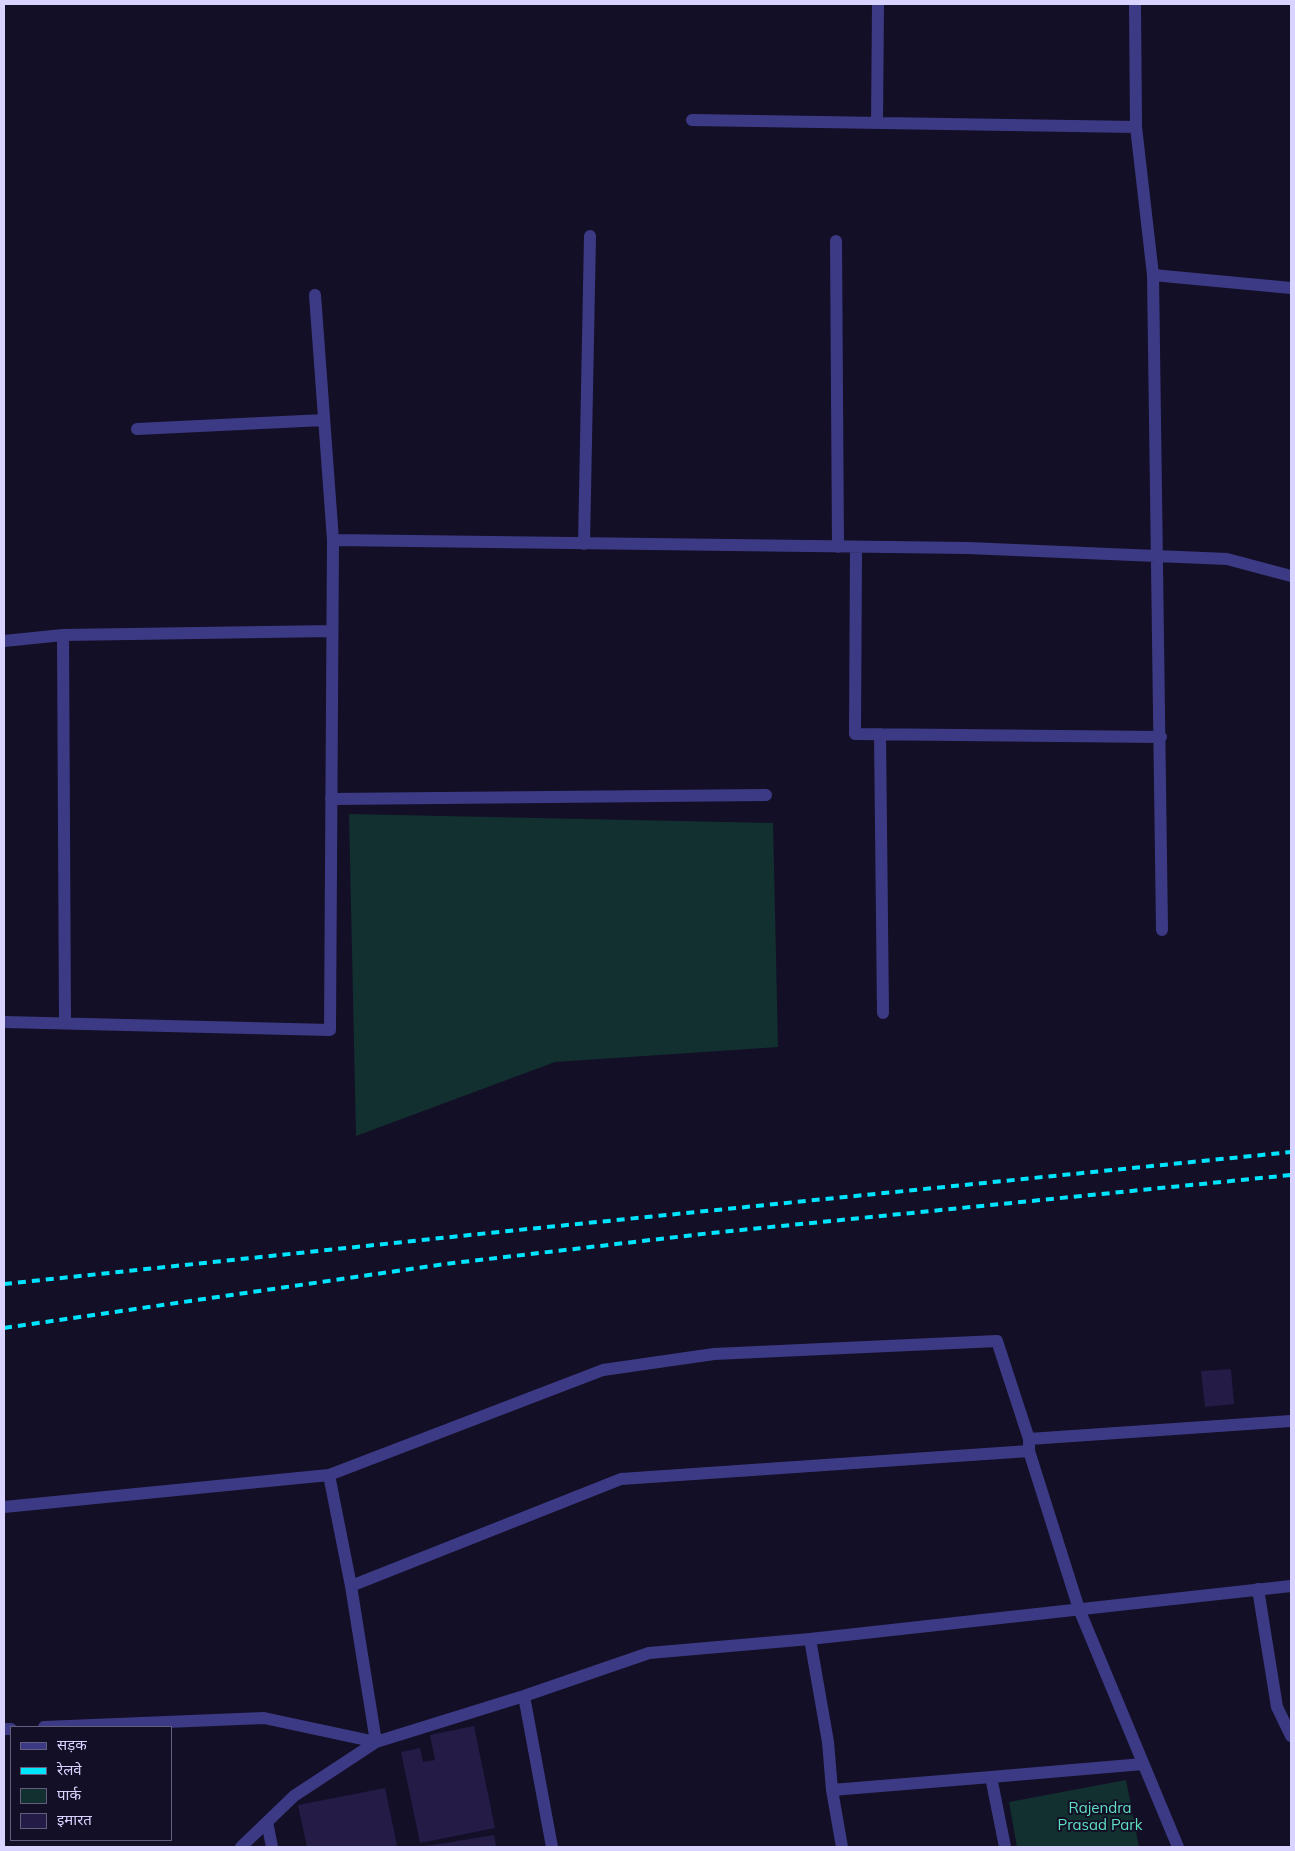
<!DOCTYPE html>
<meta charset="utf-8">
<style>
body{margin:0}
#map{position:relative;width:1295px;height:1851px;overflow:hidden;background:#130f26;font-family:Mulish,"Noto Sans Devanagari",sans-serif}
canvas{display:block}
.frame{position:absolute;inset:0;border:5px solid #d9d4ff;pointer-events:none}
.legend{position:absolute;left:10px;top:1726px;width:162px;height:115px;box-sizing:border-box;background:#130f26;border:1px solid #625e7d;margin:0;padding:6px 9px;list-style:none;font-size:15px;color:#d9d4ff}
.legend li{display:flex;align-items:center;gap:10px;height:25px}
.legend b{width:25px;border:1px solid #625e7d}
</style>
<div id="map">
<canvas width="1295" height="1851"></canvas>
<div class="frame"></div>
<ul class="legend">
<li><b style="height:6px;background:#3d3a85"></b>सड़क</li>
<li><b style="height:6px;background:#00e5ff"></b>रेलवे</li>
<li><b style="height:14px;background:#12302f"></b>पार्क</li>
<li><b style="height:14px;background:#241b47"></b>इमारत</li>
</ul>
</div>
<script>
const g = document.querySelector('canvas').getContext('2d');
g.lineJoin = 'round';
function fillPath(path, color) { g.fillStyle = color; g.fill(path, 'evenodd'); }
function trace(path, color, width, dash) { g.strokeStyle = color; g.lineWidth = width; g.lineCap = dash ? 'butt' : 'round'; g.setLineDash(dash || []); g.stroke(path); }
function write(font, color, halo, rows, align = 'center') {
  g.font = font + ' Mulish,sans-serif'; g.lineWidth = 4; g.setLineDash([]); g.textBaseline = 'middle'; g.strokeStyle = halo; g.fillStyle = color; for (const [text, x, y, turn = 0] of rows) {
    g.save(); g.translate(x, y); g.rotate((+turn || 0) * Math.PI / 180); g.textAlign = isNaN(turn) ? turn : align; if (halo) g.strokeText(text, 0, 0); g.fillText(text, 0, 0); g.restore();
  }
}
fillPath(new Path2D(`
 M349 814 773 823 778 1047 555 1062 356 1136Z
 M1126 1780 1139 1847H1017L1009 1802Z`), '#12302f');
fillPath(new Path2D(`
 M1231 1369 1234 1404 1205 1407 1201 1371Z
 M474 1726 495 1828 420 1843 401 1752 420 1748 423 1762 435 1760 430 1735Z
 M385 1788 397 1845 394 1846V1847H307L298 1805Z
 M494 1835 496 1847H426V1846Z`), '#241b47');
trace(new Path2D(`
 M1135 4 1136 127 1153 275 1162 930
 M692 120 1136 127
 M877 123 878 4
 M836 241 838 547
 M1153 275 1291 288
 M137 429 324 420
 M333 540 968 548 1227 559 1291 576
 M584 544 590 236
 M856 547 855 734 1161 737
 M63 635 65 1023
 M4 641 63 635 332 631
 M880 734 883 1013
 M331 799 766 795
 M4 1022 330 1030 333 540 315 295
 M1029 1439 1291 1421
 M4 1507 329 1475 603 1370 714 1354 997 1341 1029 1439V1451L1079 1609 1178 1847
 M351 1586 621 1479 1029 1451
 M1258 1589 1277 1707 1291 1736
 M810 1639 828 1742 832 1790 842 1847
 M524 1696 552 1847
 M44 1727 264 1718 376 1742 524 1696 649 1653 810 1639 1291 1586
 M4 1729H11
 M832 1790 991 1777
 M267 1822 272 1847
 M241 1847 294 1796 376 1742 351 1586 329 1475
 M1005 1847 991 1777 1143 1764`), '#3d3a85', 12);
trace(new Path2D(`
 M4 1284 508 1231 1291 1152
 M4 1328 445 1264 711 1233 1291 1175`), '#00e5ff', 4, [8, 6]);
write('15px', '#5fe0c0', '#130f26', [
 ["Rajendra",1100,1808],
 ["Prasad Park",1100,1825]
]);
</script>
